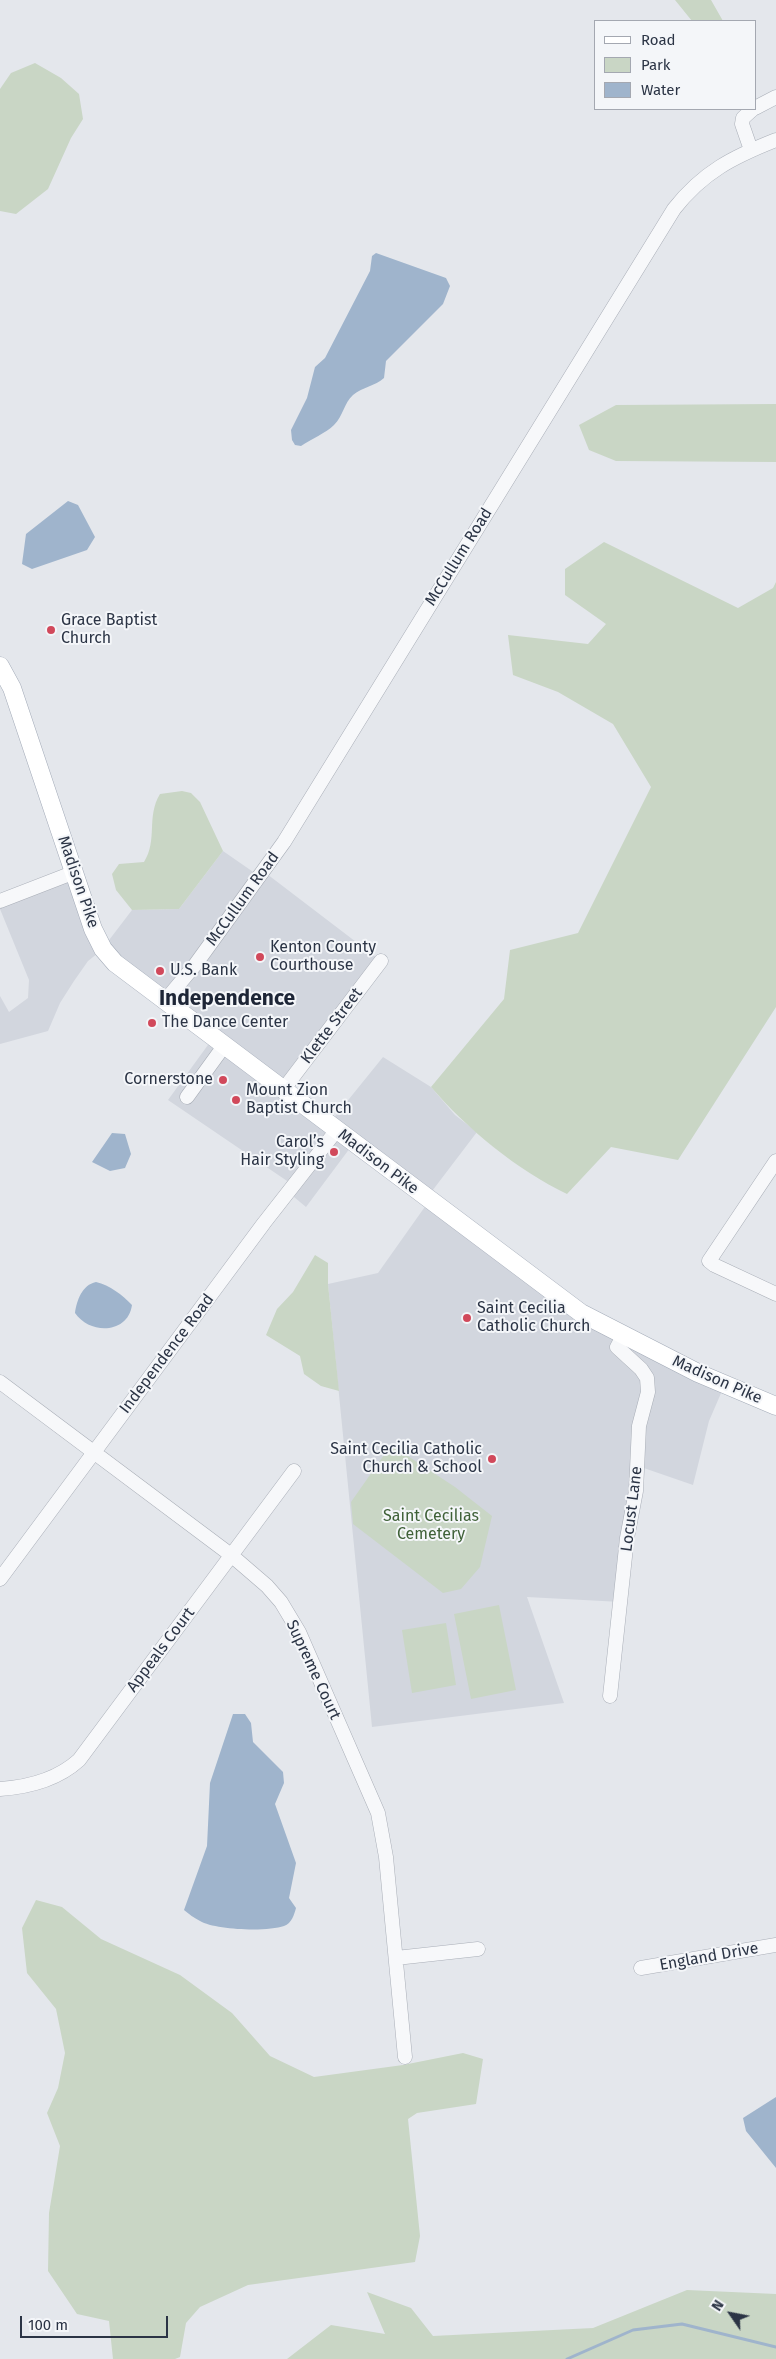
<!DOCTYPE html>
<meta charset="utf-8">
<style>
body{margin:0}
#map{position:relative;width:776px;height:2359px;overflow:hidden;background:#e4e7ec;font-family:"Fira Sans",sans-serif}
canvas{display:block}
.legend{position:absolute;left:594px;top:20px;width:162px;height:90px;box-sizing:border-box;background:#f4f6f9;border:1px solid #a4a8b1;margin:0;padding:6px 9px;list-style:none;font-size:15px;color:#2b3445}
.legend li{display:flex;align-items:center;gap:10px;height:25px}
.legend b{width:25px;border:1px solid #a4a8b1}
.north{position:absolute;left:706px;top:2289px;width:50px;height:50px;-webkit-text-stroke:4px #f4f6f9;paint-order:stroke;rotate:303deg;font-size:14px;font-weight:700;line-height:20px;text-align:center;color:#2b3445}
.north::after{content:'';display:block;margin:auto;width:18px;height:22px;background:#2b3445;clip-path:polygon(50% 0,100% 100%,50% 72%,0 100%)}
.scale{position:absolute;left:20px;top:2316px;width:148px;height:22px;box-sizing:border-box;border:2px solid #2b3445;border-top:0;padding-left:6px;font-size:15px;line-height:18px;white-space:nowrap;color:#2b3445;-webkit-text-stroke:4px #f4f6f9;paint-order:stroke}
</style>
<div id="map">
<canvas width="776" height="2359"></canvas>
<ul class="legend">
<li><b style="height:6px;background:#fff"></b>Road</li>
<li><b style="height:14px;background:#c9d6c5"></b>Park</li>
<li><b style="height:14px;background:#9fb4cc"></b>Water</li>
</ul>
<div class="north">N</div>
<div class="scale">100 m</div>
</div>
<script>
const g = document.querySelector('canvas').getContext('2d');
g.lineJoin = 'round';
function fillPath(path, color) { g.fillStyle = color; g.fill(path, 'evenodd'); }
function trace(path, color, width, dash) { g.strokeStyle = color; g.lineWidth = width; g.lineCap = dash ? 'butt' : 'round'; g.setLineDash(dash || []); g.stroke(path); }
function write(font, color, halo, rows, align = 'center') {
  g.font = font + ' "Fira Sans",sans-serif'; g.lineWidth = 4; g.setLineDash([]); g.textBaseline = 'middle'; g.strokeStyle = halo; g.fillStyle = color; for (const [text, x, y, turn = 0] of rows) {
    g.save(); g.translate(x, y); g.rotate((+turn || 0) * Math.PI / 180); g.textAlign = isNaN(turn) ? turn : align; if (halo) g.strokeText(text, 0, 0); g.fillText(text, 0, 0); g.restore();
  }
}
fillPath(new Path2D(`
 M223 851 259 876 263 871 381 961 286 1086 328 1125 383 1057 431 1087 455 1115 477 1132 426 1199 353 1144 306 1207 288 1192 293 1185 168 1100 213 1038 103 949 88 961 74 981 60 1003 48 1031 0 1044V996L9 1012 28 998 29 980 0 909V901L75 872 103 948 132 910 179 909Z
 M429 1201 550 1292 725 1384 709 1421 693 1485 638 1466 621 1602 527 1597 564 1703 372 1727 328 1284 378 1273Z`), '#d2d6de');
fillPath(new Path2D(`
 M675 0H711L723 21H692Z
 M35 63 61 78 79 94 83 119 71 138 48 189 16 214 0 211V89L11 73Z
 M776 404V462L616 461 589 450 579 425 616 405Z
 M604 542 738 608 773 588 776 582V1007L678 1160 611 1147 567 1194C517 1170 467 1129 431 1087L504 999 510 950 578 933 651 787 613 724 558 692 513 675 508 635 588 644 606 624 565 595V569Z
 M182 791 191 793 200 802 223 851 179 909 132 910 116 890 112 874 119 864 144 862C158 840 146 817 160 794Z
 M315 1255 328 1263V1284L339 1391 321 1386 304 1374 300 1356 266 1335 277 1309 293 1292Z
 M391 1445 455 1487 492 1516 480 1567 461 1589 443 1593 353 1524 351 1502Z
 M499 1605 516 1690 471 1699 454 1614Z
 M446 1623 456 1685 412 1693 402 1630Z
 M36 1900 62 1907 101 1939 180 1975 232 2013 270 2056 314 2077 403 2065 463 2053 483 2059 476 2104 417 2113 408 2119 420 2236 415 2262 248 2285 200 2307 186 2323 180 2357 175 2359H113L109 2321 77 2314 48 2271 49 2213 60 2146 47 2113 58 2088 65 2053 56 2009 27 1973 22 1928Z
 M687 2290 776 2294V2359H287L331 2325 385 2334 367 2292 411 2308 433 2336 593 2328Z`), '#c9d6c5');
fillPath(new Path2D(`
 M376 253 446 278 450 286 443 304 386 361 384 378C375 386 363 387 353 395 344 403 343 416 334 425 326 433 311 439 301 446L295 445 292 440 291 430 307 398 315 367 325 358 370 271 372 256Z
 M68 501 78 505 95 537 87 550 32 569 22 564 26 534Z
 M112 1133 125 1134 131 1154 125 1168 110 1171 92 1162Z
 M96 1282C110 1285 122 1295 132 1305 128 1334 90 1335 75 1313 77 1300 82 1285 96 1282Z
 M233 1714H245L251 1723 253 1742 283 1772 284 1783 275 1804 296 1863 289 1898 296 1908C294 1915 292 1923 284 1926 267 1932 215 1930 200 1921 194 1918 189 1914 184 1910L207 1846 210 1783Z
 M776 2097V2168L746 2131 743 2118Z`), '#9fb4cc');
trace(new Path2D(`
 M567 2359 633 2330 682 2324 776 2347`), '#9fb4cc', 3);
const minor = new Path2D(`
 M755 108 776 97
 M751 150 742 124 743 118 753 109
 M0 901 75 872
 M164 1002 195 965 284 842 674 209C703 172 733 157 776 140
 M283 1090 381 961
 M187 1097 224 1046
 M776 1161 709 1261 714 1265 776 1294
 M0 1382 231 1555 267 1586 281 1602 299 1632 378 1813 386 1857 405 2057
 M0 1579 264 1223 336 1131
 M610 1696 627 1538 636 1491 639 1426 648 1392 647 1378 641 1369 617 1347 623 1336
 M0 1789C29 1787 57 1780 79 1760L294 1471
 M396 1958 478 1949
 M641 1968 776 1945`);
const major = new Path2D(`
 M0 666 12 688 93 929 103 949 115 963 581 1313 698 1373 776 1406`);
trace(minor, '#a9aeb7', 15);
trace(major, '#a3abb8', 19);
trace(minor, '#f7f8fa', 14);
trace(major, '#fff', 18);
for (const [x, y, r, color] of [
 [51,630,5,"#d1495b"],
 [260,957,5,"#d1495b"],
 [160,971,5,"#d1495b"],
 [152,1023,5,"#d1495b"],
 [223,1080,5,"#d1495b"],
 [236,1100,5,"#d1495b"],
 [334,1152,5,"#d1495b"],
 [467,1318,5,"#d1495b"],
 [492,1459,5,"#d1495b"]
]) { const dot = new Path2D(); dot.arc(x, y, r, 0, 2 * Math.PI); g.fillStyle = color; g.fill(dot); trace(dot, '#f4f6f9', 2); }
write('16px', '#2b3445', '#f4f6f9', [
 ["McCullum Road",459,557,-58],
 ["Madison Pike",78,882,71],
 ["McCullum Road",243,899,-54],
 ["Klette Street",332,1026,-53],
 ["Madison Pike",378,1162,37],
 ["Independence Road",167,1354,-53],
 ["Madison Pike",717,1380,24],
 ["Locust Lane",632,1509,-83],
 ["Appeals Court",161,1650,-53],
 ["Supreme Court",313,1670,65],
 ["England Drive",709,1957,-10]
]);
write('16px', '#2b3445', '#f4f6f9', [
 ["Grace Baptist",61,621],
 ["Church",61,639],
 ["Kenton County",270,948],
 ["Courthouse",270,966],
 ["U.S. Bank",170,971],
 ["The Dance Center",162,1023],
 ["Cornerstone",213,1080,"right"],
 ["Mount Zion",246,1091],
 ["Baptist Church",246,1109],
 ["Carol’s",324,1143,"right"],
 ["Hair Styling",324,1161,"right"],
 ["Saint Cecilia",477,1309],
 ["Catholic Church",477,1327],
 ["Saint Cecilia Catholic",482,1450,"right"],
 ["Church & School",482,1468,"right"]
], 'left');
write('16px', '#3f6138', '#f4f6f9', [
 ["Saint Cecilias",431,1517],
 ["Cemetery",431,1535]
]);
write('bold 21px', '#1d2536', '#f4f6f9', [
 ["Independence",227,999]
]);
</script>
